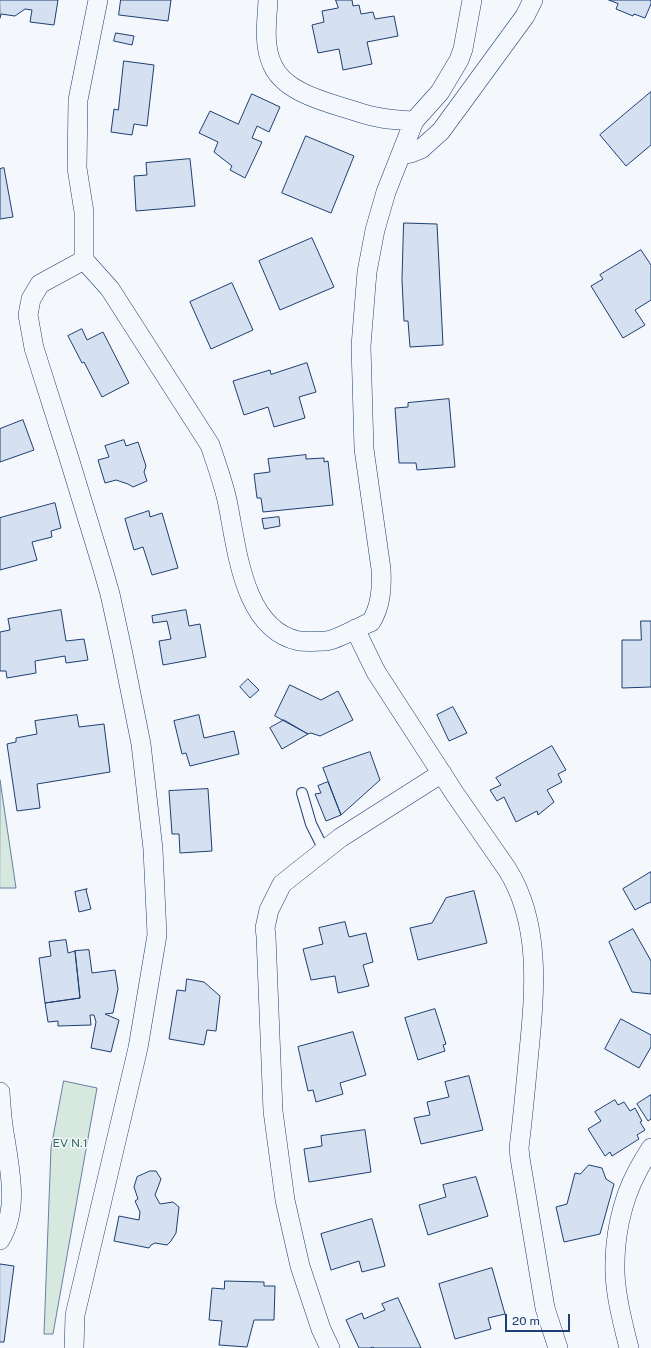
<!DOCTYPE html>
<style>
body{margin:0}
#map{position:relative;width:651px;height:1348px;overflow:hidden;background:#f4f7fb;font-family:"Public Sans",sans-serif}
canvas{display:block}
.scale{position:absolute;left:505px;top:1314px;width:65px;height:18px;box-sizing:border-box;border:2px solid #1d3f73;border-top:0;padding-left:5px;font-size:12px;line-height:14px;white-space:nowrap;color:#1d3f73;-webkit-text-stroke:3px #f4f7fb;paint-order:stroke}
</style>
<div id="map">
<canvas width="651" height="1348"></canvas>
<div class="scale">20 m</div>
</div>
<script>
const g = document.querySelector('canvas').getContext('2d');
g.lineJoin = 'round';
function fillPath(path, color) { g.fillStyle = color; g.fill(path, 'evenodd'); }
function trace(path, color, width, dash) { g.strokeStyle = color; g.lineWidth = width; g.lineCap = dash ? 'butt' : 'round'; g.setLineDash(dash || []); g.stroke(path); }
function write(font, color, halo, rows, align = 'center') {
  g.font = font + ' "Public Sans",sans-serif'; g.lineWidth = 3; g.setLineDash([]); g.textBaseline = 'middle'; g.strokeStyle = halo; g.fillStyle = color; for (const [text, x, y, turn = 0] of rows) {
    g.save(); g.translate(x, y); g.rotate((+turn || 0) * Math.PI / 180); g.textAlign = isNaN(turn) ? turn : align; if (halo) g.strokeText(text, 0, 0); g.fillText(text, 0, 0); g.restore();
  }
}
const green = new Path2D(`
 M0 780 16 888H0Z
 M64 1081 97 1088 53 1334H44L51 1148Z`);
fillPath(green, '#d7e8df');
trace(green, '#687fa3', 1);
const building = new Path2D(`
 M0 0H58L54 25 30 22 32 10 25 9 15 16 1 14 0 18Z
 M121 0H171L168 21 119 15Z
 M336 0H352L353 6 359 5 361 14 373 12 375 19 394 16 398 36 367 42 372 64 343 70 339 49 318 53 312 25 324 22 322 11 338 8Z
 M609 0H651V4L645 18 634 14 633 16 616 9 618 4Z
 M116 33 134 36 132 45 114 41Z
 M124 61 154 65 147 126 134 124 132 135 111 132 114 109 118 110Z
 M651 92V145L626 166 600 135Z
 M252 94 280 107 269 132 257 126 252 138 262 142 245 178 230 170 232 166 214 152 218 142 199 133 210 111 238 124Z
 M306 136 354 156 331 213 282 193Z
 M190 159 195 206 136 211 134 176 147 175 146 163Z
 M4 168 13 217 0 219V169Z
 M404 223 437 224 443 345 410 347 408 321H404L402 280Z
 M312 238 334 287 280 310 259 261Z
 M641 250 651 265V300L635 310 645 325 623 338 591 286 603 279 600 275Z
 M232 283 253 330 211 349 190 302Z
 M82 329 87 340 103 332 129 383 102 397 84 362 82 363 68 336Z
 M307 363 316 392 299 397 305 418 274 427 268 407 244 415 233 381 270 370 271 374Z
 M449 399 455 467 417 470 416 463H399L395 408 408 407V403Z
 M23 420 34 450 0 462V429Z
 M124 440 126 446 138 442 146 466 144 472 147 481 133 487 128 484 116 480 105 483 98 460 109 457 105 446Z
 M306 455V459L324 458V462L328 461 333 505 263 512 261 498H257L254 474 270 472 268 459Z
 M55 503 61 528 51 531 52 537 32 542 37 560 0 570V518Z
 M149 511 150 517 162 513 178 568 152 575 143 547 134 550 125 519Z
 M279 517 280 526 264 529 262 519Z
 M61 610 66 641 84 639 88 660 66 663 65 656 35 661 36 673 7 678 6 671H0V632L10 630 8 619Z
 M186 610 189 626 200 624 206 657 163 665 159 641 171 639 167 621 153 623 152 616Z
 M641 621H651V687L622 688V640H641Z
 M248 679 259 690 250 698 240 687Z
 M290 685 321 700 338 691 353 720 320 736 311 733 308 734 275 716Z
 M453 707 467 733 449 741 437 715Z
 M77 715 79 727 104 724 110 772 37 784 40 808 17 811 7 744 16 742V738L37 734 35 721Z
 M199 715 204 738 234 731 239 754 190 766 186 753 182 754 174 721Z
 M284 720 308 734 282 749 270 728Z
 M552 746 566 770 558 774 562 782 547 790 554 802 538 815 537 811 516 822 504 797 497 801 490 790 501 785 496 778Z
 M370 752 380 780 341 815 323 768Z
 M328 782 341 815 326 821 315 794 321 793 318 786Z
 M208 789 212 851 180 853 179 834H172L169 791Z
 M651 872V902L646 904 635 910 623 889Z
 M87 889 86 890 91 909 79 912 75 892Z
 M474 891 487 943 418 960 410 928 432 923 446 898Z
 M345 922 349 937 366 933 373 962 363 965 369 986 338 993 335 976 311 980 303 949 323 944 319 928Z
 M633 929 651 961V994L632 992 609 942Z
 M66 940 68 953 75 951 80 998 45 1003 39 958 51 956 49 942Z
 M89 950 92 973 115 970 118 989 113 1013 105 1014 119 1020 111 1052 91 1048 96 1022 94 1015H90L91 1025 58 1026V1021L48 1022 45 1003 80 998 75 951Z
 M187 979 204 982 220 996 216 1031 207 1030 204 1045 169 1039 177 990 185 991Z
 M435 1009 446 1044 443 1045 445 1051 418 1060 405 1018Z
 M621 1019 651 1035V1047L639 1068 605 1049Z
 M353 1032 366 1075 340 1083 343 1094 316 1102 313 1090 308 1091 298 1047Z
 M469 1076 483 1130 421 1144 414 1118 430 1115 427 1102 449 1097 445 1082Z
 M651 1095V1119L648 1121 637 1104Z
 M615 1100 618 1105 624 1102 630 1111 635 1108 642 1121 640 1122 645 1130 637 1135 639 1139 612 1156 610 1152 605 1156 588 1129 601 1121 595 1112Z
 M365 1130 371 1172 309 1182 304 1149 322 1146 321 1136Z
 M589 1165 602 1168 606 1179 614 1184 600 1234 564 1242 556 1207 567 1204 575 1173 580 1174Z
 M150 1171H156L161 1179 155 1195 160 1204 173 1202 179 1207 176 1233 171 1241 167 1245 155 1243 151 1245 149 1248 114 1241 119 1216 139 1220 140 1212 135 1201 138 1199 134 1187 137 1177Z
 M476 1177 488 1216 428 1235 419 1205 446 1197 443 1185Z
 M372 1219 385 1266 362 1272 359 1261 331 1270 321 1234Z
 M0 1264 14 1266 4 1342H0Z
 M492 1268 505 1314 488 1318 491 1329 455 1339 439 1284Z
 M225 1281 264 1282V1286H275L274 1320H254L247 1347 219 1345 222 1321 209 1320 212 1288 224 1289Z
 M398 1298 421 1348H374L373 1347 370 1348H359L346 1320 362 1313 364 1319 385 1310 382 1304Z`);
fillPath(building, '#d5e0f0');
trace(building, '#1d3f73', 1);
const service = new Path2D(`
 M302 793 311 824 324 850`);
const minor = new Path2D(`
 M98 0 78 100 77 168 84 212V260L110 289 210 445C216 463 223 482 227 500 237 546 242 629 299 641 307 642 318 641 326 641 336 640 361 626 371 622 381 606 382 588 381 569L364 449 361 346 367 272 375 230 386 192 414 121 440 92 459 60 463 49 472 0
 M268 0C267 21 263 44 272 64 283 91 322 101 348 109 358 112 368 116 377 117 389 120 402 120 414 121
 M401 155 411 153 421 149 441 131 525 16 533 0
 M355 629 376 672 455 794 507 869C541 923 535 990 529 1051 526 1083 523 1116 519 1148L520 1158 545 1308 558 1348
 M0 1092C1 1107 2 1123 5 1138 10 1172 19 1209 0 1240
 M74 1348 75 1315 138 1048 157 935 153 849 141 744 122 649 110 594 102 566 69 458 34 348 28 315 31 299 40 284 84 260
 M330 1348 321 1329 300 1266 285 1200 273 1111 266 936 265 928 269 910 282 884 340 838 442 773
 M629 1348C623 1324 616 1298 615 1273 614 1239 621 1202 637 1172 641 1164 646 1156 651 1148`);
trace(service, '#1d3f73', 12);
trace(minor, '#1d3f73', 20);
trace(service, '#f4f7fb', 10);
trace(minor, '#f4f7fb', 19);
write('12px', '#2c6c60', '#f4f7fb', [
 ["EV N.1",70,1143]
]);
</script>
